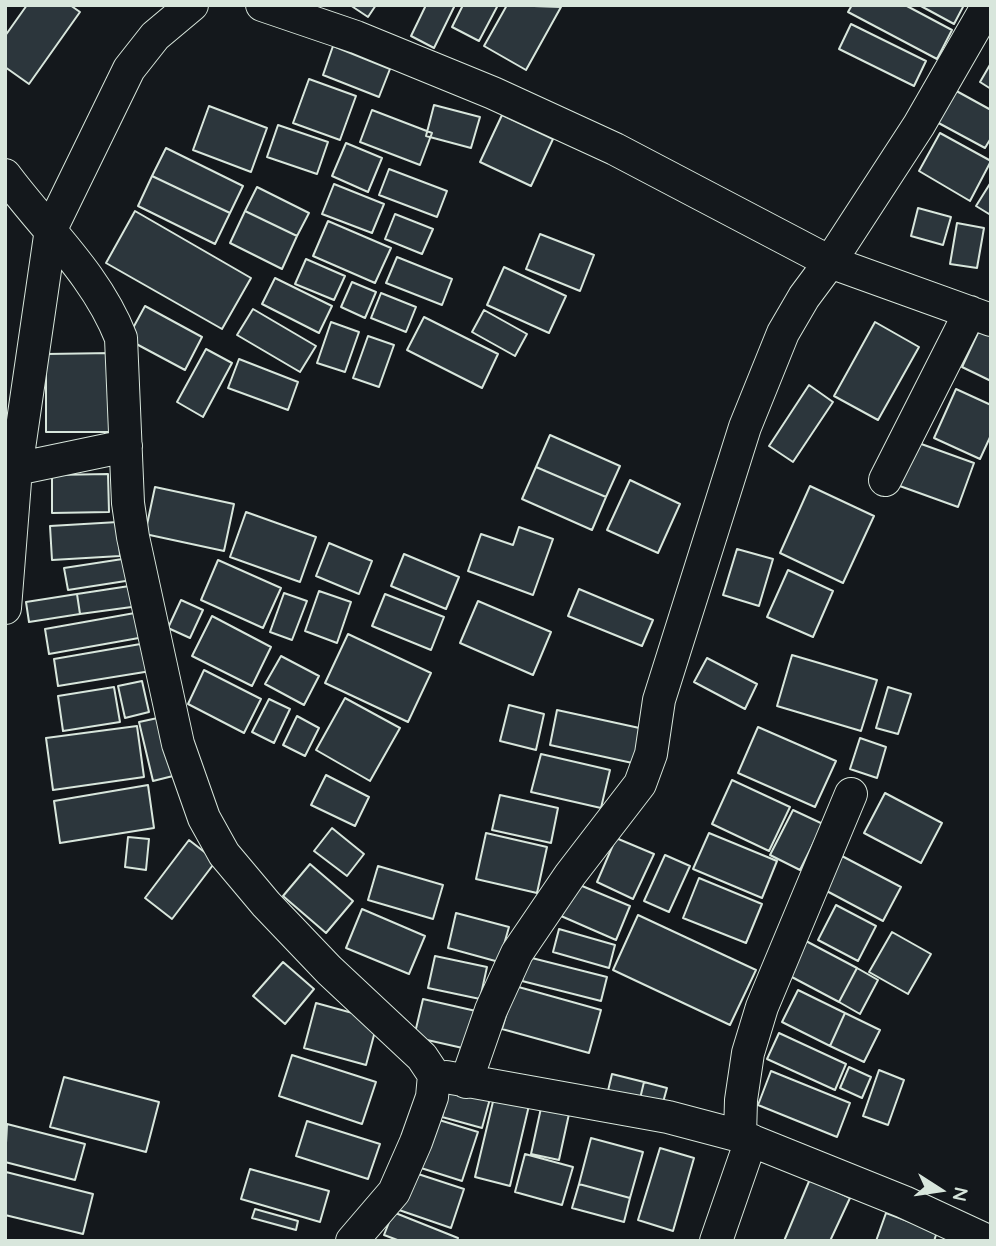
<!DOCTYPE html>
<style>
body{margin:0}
#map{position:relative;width:996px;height:1246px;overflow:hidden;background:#14181c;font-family:Quicksand,sans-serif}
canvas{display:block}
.frame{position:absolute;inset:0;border:7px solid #d8e6dc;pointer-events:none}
.north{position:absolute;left:905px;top:1155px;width:70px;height:70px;-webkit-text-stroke:5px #14181c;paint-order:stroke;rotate:102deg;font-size:19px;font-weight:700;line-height:28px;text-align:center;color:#d8e6dc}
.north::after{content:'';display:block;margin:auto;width:24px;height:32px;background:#d8e6dc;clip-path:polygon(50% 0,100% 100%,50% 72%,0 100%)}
</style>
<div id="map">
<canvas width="996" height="1246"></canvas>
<div class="frame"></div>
<div class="north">N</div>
</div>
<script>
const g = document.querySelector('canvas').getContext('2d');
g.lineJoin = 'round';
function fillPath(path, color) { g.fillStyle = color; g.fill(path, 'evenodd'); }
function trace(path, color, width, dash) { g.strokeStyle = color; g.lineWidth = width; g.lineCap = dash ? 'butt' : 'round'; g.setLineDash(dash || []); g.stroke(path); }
const building = new Path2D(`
 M27 5H70L80 12 29 84 5 67V36Z
 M350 5H376L368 17Z
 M426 5H455L434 48 411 36Z
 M463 5H498L479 41 452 27Z
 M507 5 561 7 526 70 484 46Z
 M852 5H905L952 30 937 59 848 12Z
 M919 5H964L954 24Z
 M851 24 926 61 914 86 839 49Z
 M333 46 390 69 379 97 323 75Z
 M991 63V89L980 82Z
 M309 79 356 96 340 140 293 123Z
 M951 88 991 110V138L985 148 933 120Z
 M434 105 480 117 471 148 426 136Z
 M209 106 267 128 251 172 193 150Z
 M372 110 432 133 420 165 360 142Z
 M502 115 553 139 531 186 480 162Z
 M278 125 328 142 317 174 267 157Z
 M940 133 991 161 970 201 919 171Z
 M346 143 382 158 368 192 332 176Z
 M166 148 243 186 230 213 152 176Z
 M389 169 447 191 437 217 379 195Z
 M152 176 230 213 215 244 138 206Z
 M991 182V211L989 214 976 206Z
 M334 184 384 204 372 233 322 214Z
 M257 187 309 213 297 236 245 211Z
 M918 208 951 217 943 245 911 236Z
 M135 211 251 278 222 329 106 263Z
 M245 211 297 236 282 269 230 243Z
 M395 214 433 229 422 254 385 239Z
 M328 221 391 248 375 283 313 256Z
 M957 223 984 228 977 268 950 264Z
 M540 234 594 255 580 291 526 269Z
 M397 257 452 279 442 305 386 283Z
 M306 259 345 276 334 300 295 284Z
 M504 267 566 296 549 333 487 305Z
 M275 278 332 306 319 333 262 304Z
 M352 282 376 292 365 318 341 307Z
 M381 293 416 307 406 332 371 318Z
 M145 306 202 337 185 370 127 339Z
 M253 309 316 346 300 372 237 335Z
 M484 310 527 334 515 356 472 332Z
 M424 317 498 354 482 388 407 350Z
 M331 322 359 332 345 372 317 363Z
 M875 322 919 347 878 420 834 396Z
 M983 322 991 326V381L962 367Z
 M368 336 394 345 379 387 353 378Z
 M206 349 232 363 203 417 177 402Z
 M112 353V432H46V354Z
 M239 359 298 382 288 410 228 388Z
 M809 385 833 402 793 462 769 446Z
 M956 389 991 405V435L980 459 934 438Z
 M550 435 620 466 606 497 536 467Z
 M913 441 974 463 958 507 897 485Z
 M536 467 606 497 592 530 522 499Z
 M108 474 109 512 52 513V475Z
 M630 480 680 504 658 553 607 530Z
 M810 486 874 516 843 583 780 553Z
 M155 487 234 504 224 551 145 534Z
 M246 512 316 537 300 582 230 557Z
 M118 522 120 556 52 560 50 526Z
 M519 527 553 539 533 595 468 571 481 534 513 545Z
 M329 543 372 561 359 594 316 576Z
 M737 549 773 559 759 606 723 595Z
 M404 554 459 577 446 609 391 586Z
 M129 558 132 580 68 590 64 568Z
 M218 560 281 588 263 628 201 600Z
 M788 570 833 591 813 637 767 617Z
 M136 585 139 606 80 614 77 594Z
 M579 589 653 620 642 646 568 616Z
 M319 591 351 602 337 643 305 631Z
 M284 593 307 601 292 640 270 632Z
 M77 594 80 614 29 622 26 602Z
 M385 594 444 617 431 650 372 626Z
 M181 600 203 610 190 638 168 628Z
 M478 601 551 632 533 675 460 643Z
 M146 611 150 636 49 654 45 629Z
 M212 616 271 647 252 686 192 656Z
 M348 634 431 673 408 722 325 683Z
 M152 642 157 670 58 686 54 659Z
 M792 655 877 680 861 731 777 706Z
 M281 656 319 676 304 705 265 684Z
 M707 658 757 684 745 709 694 682Z
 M204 670 261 699 244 733 188 704Z
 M142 681 149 712 125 718 118 686Z
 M114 687 120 722 63 731 58 696Z
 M888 687 911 694 898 734 876 728Z
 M345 698 400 728 370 781 316 750Z
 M269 699 290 709 274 743 252 732Z
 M509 705 544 714 536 750 500 741Z
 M557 710 644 729 637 764 550 745Z
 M167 716 181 774 153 781 139 722Z
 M297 716 319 728 305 756 283 745Z
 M137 726 144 777 53 790 46 738Z
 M758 727 836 761 815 807 738 773Z
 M860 738 886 747 877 778 850 769Z
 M541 754 610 770 601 808 531 792Z
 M326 775 369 797 355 826 311 805Z
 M732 780 790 807 769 851 712 824Z
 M148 785 154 828 60 843 54 801Z
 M885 793 942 823 921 863 864 833Z
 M500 795 558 808 551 843 492 830Z
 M793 810 823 824 800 870 770 855Z
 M332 828 364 854 347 876 314 851Z
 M486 833 547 847 537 893 476 879Z
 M709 833 777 861 762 898 693 869Z
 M128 837 149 839 146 870 125 867Z
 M616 838 654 854 633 899 597 882Z
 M189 840 216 861 172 919 145 898Z
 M665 855 690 866 669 912 644 901Z
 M840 855 901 887 883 921 823 889Z
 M310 864 353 901 326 933 283 896Z
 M378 866 443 885 433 919 368 900Z
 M699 878 762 904 746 943 683 918Z
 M575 883 630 906 616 940 561 916Z
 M836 905 876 926 858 961 818 940Z
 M362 909 425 936 409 974 346 948Z
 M456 913 509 927 499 962 448 948Z
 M638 915 756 970 730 1025 613 970Z
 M559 929 615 945 609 968 553 952Z
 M892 932 931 954 908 994 869 972Z
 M806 941 857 968 839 1002 788 975Z
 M435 956 487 967 480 999 428 988Z
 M528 957 607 977 601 1001 522 981Z
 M283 962 314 989 285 1024 253 996Z
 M857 968 878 980 860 1014 839 1002Z
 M515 986 601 1010 589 1053 502 1029Z
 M798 990 845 1013 830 1046 782 1022Z
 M423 999 476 1011 467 1049 414 1037Z
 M316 1003 378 1020 366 1065 304 1048Z
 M845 1013 880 1030 864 1062 830 1046Z
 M779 1033 846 1064 835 1090 767 1059Z
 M292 1055 376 1082 362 1124 279 1096Z
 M849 1067 871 1077 862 1098 840 1088Z
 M879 1070 904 1080 888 1125 863 1116Z
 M771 1071 850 1103 837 1137 758 1105Z
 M612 1074 644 1082 638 1107 606 1099Z
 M64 1077 159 1102 146 1152 50 1127Z
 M644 1082 667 1088 660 1113 638 1107Z
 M451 1084 491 1095 482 1128 442 1117Z
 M496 1089 531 1097 510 1186 475 1177Z
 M541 1108 569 1114 559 1160 531 1154Z
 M436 1119 478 1132 462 1181 421 1168Z
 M307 1121 380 1144 368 1179 296 1156Z
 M7 1124 85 1144 75 1180 5 1162Z
 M591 1138 643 1152 630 1198 579 1184Z
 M660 1148 694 1158 673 1231 638 1220Z
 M525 1154 573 1167 562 1205 515 1192Z
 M250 1169 329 1191 320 1222 241 1199Z
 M6 1172 93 1194 83 1234 5 1215Z
 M412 1172 464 1189 451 1228 399 1210Z
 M810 1179 850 1198 830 1241H784Z
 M579 1184 630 1198 624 1222 572 1208Z
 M255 1209 298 1221 296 1230 252 1218Z
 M393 1212 458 1238 457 1241H400L384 1235Z
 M886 1213 937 1232 934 1241H876Z`);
fillPath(building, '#2c363c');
trace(building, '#d8e6dc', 2);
const street = new Path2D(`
 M262 5 356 37 493 93 615 149 830 262 991 320
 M5 175C45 229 96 274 121 338L128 503 133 537 178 744 204 818 224 854 266 904 329 970 422 1057 434 1075 432 1097 416 1142 394 1192 352 1241
 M16 469 126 446
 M885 480 970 312
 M5 608 16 469 51 229 129 69 155 36 192 5
 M446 1077 668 1117 740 1136 904 1202 988 1241
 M466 1082 491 1010 517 953 570 875 640 784 651 754 659 700 745 427 783 333 804 297 830 262 919 125 988 5
 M740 1136 741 1100 748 1053 762 1007 851 794
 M716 1241 751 1140`);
trace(street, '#d8e6dc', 34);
trace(street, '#14181c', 32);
</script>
